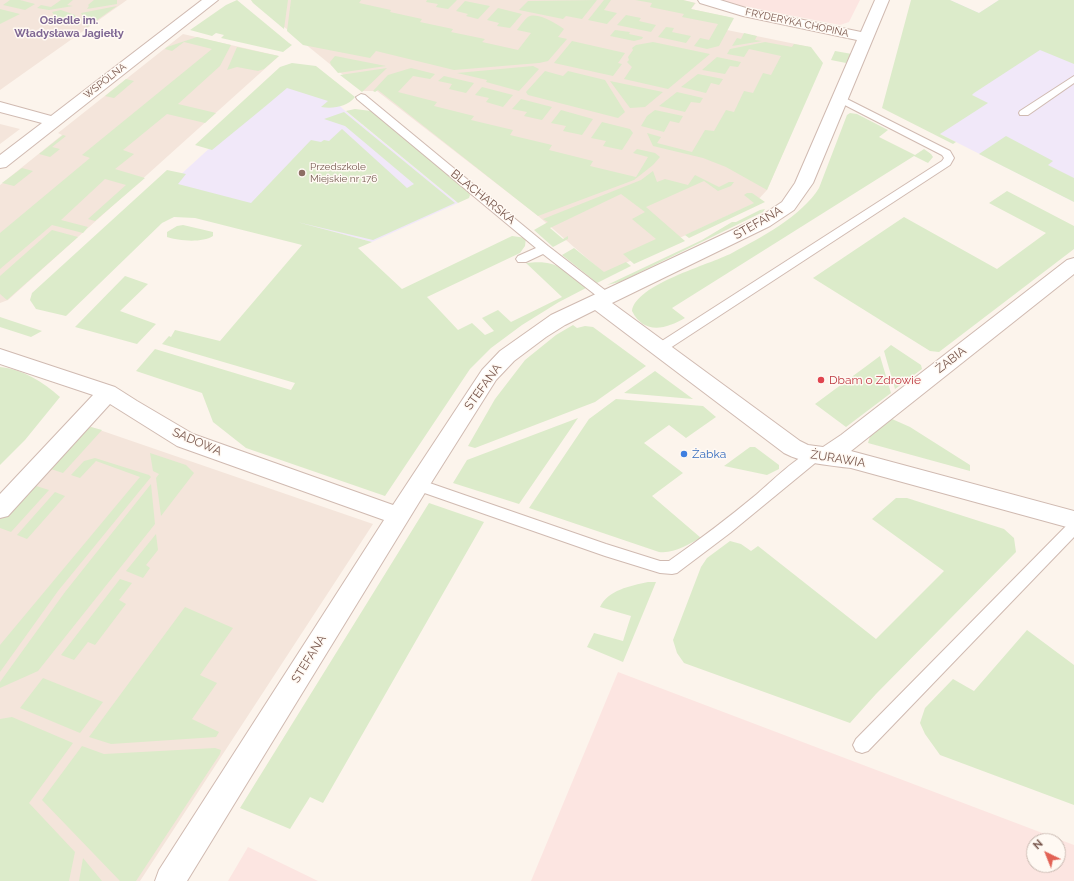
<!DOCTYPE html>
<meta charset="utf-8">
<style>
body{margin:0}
#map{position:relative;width:1074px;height:881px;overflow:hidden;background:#fcf4ec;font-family:Raleway,sans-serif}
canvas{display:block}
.north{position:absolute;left:1026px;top:833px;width:40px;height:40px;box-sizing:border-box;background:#fff9f3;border:1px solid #c9b9b1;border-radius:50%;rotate:317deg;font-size:11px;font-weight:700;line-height:16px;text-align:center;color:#79584e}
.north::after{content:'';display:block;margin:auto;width:14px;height:18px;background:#e26255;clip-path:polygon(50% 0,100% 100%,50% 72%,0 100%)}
</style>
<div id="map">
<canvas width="1074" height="881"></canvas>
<div class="north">N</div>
</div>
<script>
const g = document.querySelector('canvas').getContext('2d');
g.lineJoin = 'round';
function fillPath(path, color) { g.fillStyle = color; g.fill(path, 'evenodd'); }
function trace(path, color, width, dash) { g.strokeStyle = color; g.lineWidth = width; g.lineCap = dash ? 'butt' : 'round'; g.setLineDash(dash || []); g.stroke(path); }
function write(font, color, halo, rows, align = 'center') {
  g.font = font + ' Raleway,sans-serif'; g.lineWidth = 3; g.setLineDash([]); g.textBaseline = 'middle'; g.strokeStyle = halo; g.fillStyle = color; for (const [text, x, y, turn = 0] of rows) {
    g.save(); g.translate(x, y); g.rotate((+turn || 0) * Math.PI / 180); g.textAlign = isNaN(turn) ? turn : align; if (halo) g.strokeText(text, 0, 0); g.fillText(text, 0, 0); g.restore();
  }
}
fillPath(new Path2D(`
 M0 0H127L0 90Z
 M251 0H683L696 3 691 9 733 18 727 30 810 47 822 62 767 190 755 203 604 273 537 215 377 91H363Z
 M183 34 279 56 8 300 0 303V185L62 135 58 133Z
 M0 124 20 129 0 144Z
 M91 427 373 524 140 881H0V518Z`), '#f4e5db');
fillPath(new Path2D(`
 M712 0H860L849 22 840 25Z
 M618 672 1074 845V881H531ZM1034 841H1058V865H1034Z
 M248 847 318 881H228Z`), '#fce5e1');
fillPath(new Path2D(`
 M950 0 979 13 999 0H1074V202L893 110Z
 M283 81 326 92 343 109 458 203 372 242 166 188Z`), '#f1e8f9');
fillPath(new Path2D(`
 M10 0H20L35 4 25 10 3 5Z
 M61 0H73L67 5 73 6 49 10 37 8 41 5 51 7Z
 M94 0H117V4L87 9 89 6 88 5Z
 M237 0 289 43 292 45 283 52 221 38 224 35 216 33 212 36 190 30 226 5Z
 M251 0H288L284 29 253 3Z
 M291 0H361L359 3 391 10 390 12 422 19 420 22 453 29 451 32 485 39 482 42 518 50 531 33 517 30C520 26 524 20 528 17 537 11 557 24 564 29L558 37 567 39 548 61 539 63 454 70 376 51 370 58 303 45 287 31Z
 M427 0H457L448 9 436 7 438 4 426 2Z
 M597 0 582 19 566 16 563 19 519 10 528 1Z
 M604 0H611L604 10 617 13 607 24 588 20Z
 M635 0H683L695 3 691 9 734 18 719 46 707 49 694 46 700 38 709 40 718 24 682 17 684 14 650 7 652 3Z
 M911 0H950L979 13 999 0H1074V64L1040 50 974 93 972 95 988 103 940 134 956 142 953 144 882 108Z
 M465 1 490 6 478 19 466 16 468 14 456 11Z
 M117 6 87 27 81 13Z
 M498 8 522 14 510 28 497 26 499 23 487 20Z
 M0 9 20 14 0 24Z
 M61 10 75 15 79 26 57 19 52 12Z
 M626 15 641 18 639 21 656 25 651 32 617 25Z
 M666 27 674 28 672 32 691 36 686 43 658 37Z
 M615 30 630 32 629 34 643 37 642 39 634 41 610 36Z
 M744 33 757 36 755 40 762 41 732 46 737 38 741 39Z
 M197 37 231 45 220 66 178 104 216 113 205 123 167 114 123 150 134 154 115 169 145 178 95 221 88 219 126 185 105 179 61 220 88 227 83 233 52 225 0 269V233L90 158 82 155 212 49 184 42 172 51 165 49 167 47Z
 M572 41 625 53 618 63 622 64 613 76 554 63Z
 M653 42 710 54 668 89 624 79 632 67 627 62 629 60 628 57 633 50 632 48 636 45Z
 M765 42 792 47 794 44 811 47 823 63 767 190 726 167 703 158 653 146 647 133 661 137 657 143 692 152 705 130 714 131 726 110 734 112 744 91 753 93 763 73 771 75 781 56 749 49 744 57 727 54 730 49Z
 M237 47 279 56 264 69 258 71 237 67 227 70Z
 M835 51 852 54 846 63 831 60Z
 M335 56 386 66 338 73 331 65 330 62Z
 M717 57 741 62 738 67 730 66 725 74 702 70Z
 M292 63 316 66 355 97C347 107 333 109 321 107L328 101 287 88C263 109 237 129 212 150L195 145 280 67Z
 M533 66 539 69 519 91 486 82 487 80 457 73Z
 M387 68 362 92 340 75Z
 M411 68 435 74 430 79 413 76 398 92 437 102 434 106 474 116 471 120 513 130 510 135 552 145 549 150 593 161 590 166 636 177 648 157 633 153 637 149 655 153 660 157 653 165 634 180 538 216 378 90 375 92 373 91 388 75Z
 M545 71 563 76 568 71 605 80 625 112 618 118 528 95 526 92Z
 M698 74 723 79 719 85 711 83 706 93 681 87Z
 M444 76 474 83 466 93 449 89 452 84 438 81Z
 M126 79 134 81 114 98 105 96Z
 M610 81 663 92 645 107 630 108Z
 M482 87 513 95 503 107 486 102 489 98 475 95Z
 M677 92 703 98 700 103 691 102 685 112 659 106Z
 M521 99 552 107 542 120 524 116 527 112 512 109Z
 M355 109 371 111 468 191 470 195 469 198 458 203 346 111Z
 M561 110 593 119 582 135 563 131 566 126 551 123Z
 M655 110 683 116 679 123 670 121 664 132 641 126 647 116Z
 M344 112 455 203 373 240 297 222 372 242 358 248 402 289 512 236 526 238 525 246 520 253 427 297 458 330 472 323 485 335 494 331 482 318 498 310 511 322 562 297 526 263C558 259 563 270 586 288L559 302 522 325 491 348 470 369 385 496 246 448 213 422 202 393 136 371 155 349 291 390 295 383 162 344 169 336 171 337 175 330 220 341 302 245 195 218 174 217 162 223 66 316 36 309 30 300 32 293 167 170 186 174 178 184 251 203 311 140 321 142 324 140 329 141 342 129 407 188 414 184 345 126 324 119Z
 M850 113 857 114 888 130 879 137 915 155 924 149 931 154 933 157 928 163 914 156 672 308 685 318C666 329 644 335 632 311 636 284 709 265 732 253 760 238 802 216 819 188L847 115Z
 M602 122 630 129 633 133 622 150 603 146 606 141 591 138Z
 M63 135 66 136 52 147 60 149 50 157 39 154Z
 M1006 136 1053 161 1048 165 1074 178V202L979 154Z
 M22 168 33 171 14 186 2 183Z
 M653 171 657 182 665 179 688 185 695 175 719 187 729 182H734L731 186 718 191 704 181 646 207 685 241 634 264 623 254 656 239 632 219 645 212 621 194 550 228 563 239 568 236V239L553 247 534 230 548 222 543 219 641 180Z
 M1007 191 1074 226V249L939 352 930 351 813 278 904 217 997 269 1046 233 989 203Z
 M747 193H752L765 202 689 238 685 235 754 203 744 195Z
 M765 209 763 212 620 282 607 285 702 240 732 222H736L760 210Z
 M183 225 213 232V236C202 243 179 241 167 237V232L177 226Z
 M52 230 78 237 7 300 0 294V276Z
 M574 248 604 272 626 262 631 266 597 283 562 255Z
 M125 276 148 284 120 311 156 324 137 344 75 327Z
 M0 317 42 331 31 337 0 327Z
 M573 325 577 328 585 326 593 327 646 366 595 402 475 448 468 446 495 399 525 360 556 335Z
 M891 345 921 365 922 369 895 389 884 351Z
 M880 356 891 393 846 427 815 404Z
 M0 367C23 369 43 382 60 397L25 440 0 465Z
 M655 371 693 399 624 393Z
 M616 399 703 406 716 417 686 438 669 425 644 443 683 473 652 496 701 538C688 544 674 554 659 552L529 508 589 419Z
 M578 418 519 504 453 483 467 460Z
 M892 419 910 427 970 465V471L868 443 870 436Z
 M91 427 102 430 63 473 48 468 83 429Z
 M750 447H755L779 465V469L767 475 724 466Z
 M150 453 186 465 194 473 161 516 156 478 159 474 153 471Z
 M95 458 149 475 151 477 58 591 0 672V645L140 477 96 461 80 478 71 475 84 461Z
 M151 484 155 524 38 671 0 688V682L65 592Z
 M33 485 49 490 11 532 0 528V517Z
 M55 492 65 496 27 539 17 535Z
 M896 498H907L1004 529 1014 538 1016 552 876 694 850 723 684 663 677 653 673 640 701 567 707 558 730 541 741 544 751 551 758 546 876 639 944 571 872 519Z
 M429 503 484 522 323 803 310 797 290 829 240 808Z
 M156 534 158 550 146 565 150 568 143 578 126 571Z
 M120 579 132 583 119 600 126 604 95 645 88 642 74 660 61 655Z
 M648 582H656L623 662 587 647 594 633 623 641 631 616 600 607C608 590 630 586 648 582Z
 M185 607 233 628 200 675 217 683 192 719 219 732 216 737 111 744 89 737Z
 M1027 630 1074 665V805L940 755 925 734 920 723 925 708 953 679 974 691Z
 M43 678 103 702 80 733 20 708Z
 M12 717 73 743 29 803 75 852 69 881H0V719Z
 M82 746 104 754 215 748 221 750 220 754 136 881H120L42 800Z
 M83 858 102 881H79Z`), '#dcebca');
const service = new Path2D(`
 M1074 76V83L1028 115H1020L1019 113 1020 111Z
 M361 94 365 95 548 246 610 294 612 297 610 300 606 301 602 300 543 254 526 262H518L516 259 518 256 536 248 357 99 356 97Z
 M839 95 950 151 954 158 950 165 664 352 659 354 654 352 653 349 654 346 942 161 944 158 942 155 835 100 834 98 835 96Z
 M815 450 820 451 822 455 820 459 730 533 677 573 672 574 660 573 605 556 413 489 411 485 413 481 418 479 606 544 660 561H669C699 540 728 518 757 494 771 482 798 455 815 450Z
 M1074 521V537L868 751 862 753 856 751 853 745 856 739 1069 523Z`);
const minor = new Path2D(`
 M202 0H218L6 167 0 168V155L42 123 0 112V102L51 116Z
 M698 0H720L746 8 861 32 875 0H889L813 183 794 210 770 226 612 303 800 441 808 445 823 447 841 435 1067 260 1074 258V274L851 451 1074 511V529L851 468C828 465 805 464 784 453L595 310 565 325 546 337 514 361 496 380 426 491 187 881H155L159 870 384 520 177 446 110 404 8 516 0 518V494L93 395 0 364V349L115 387 137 401 193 434 393 505 482 370 500 351 551 315 758 218 782 202 795 183 857 40 743 16 700 3Z`);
trace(service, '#d0bab1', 2);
trace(minor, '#d0bab1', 2);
fillPath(service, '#fff');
fillPath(minor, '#fff');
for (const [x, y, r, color] of [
 [302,173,4,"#8d6e63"],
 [821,380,4,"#e0444e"],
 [684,454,4,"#3f7fe0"]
]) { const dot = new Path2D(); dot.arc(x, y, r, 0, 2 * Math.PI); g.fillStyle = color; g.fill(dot); trace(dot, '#fff9f3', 1.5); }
write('10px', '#79584e', '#fff9f3', [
 ["FRYDERYKA CHOPINA",797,23,12],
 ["WSPÓLNA",105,81,-38]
]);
write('10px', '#785e54', '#fff9f3', [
 ["Przedszkole",310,167],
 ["Miejskie nr 176",310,179]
], 'left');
write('bold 11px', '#7e6693', '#fff9f3', [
 ["Osiedle im.",69,21],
 ["Władysława Jagiełły",69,34]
]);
write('12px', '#79584e', '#fff9f3', [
 ["BLACHARSKA",483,197,39],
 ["STEFANA",758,223,-30],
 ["ŻABIA",951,360,-38],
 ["STEFANA",483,387,-54],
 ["SADOWA",197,442,23],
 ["ŻURAWIA",838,459,9],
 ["STEFANA",309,659,-58]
]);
write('12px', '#be3a42', '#fff9f3', [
 ["Dbam o Zdrowie",829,380]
], 'left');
write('12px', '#366cbe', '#fff9f3', [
 ["Żabka",692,454]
], 'left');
</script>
